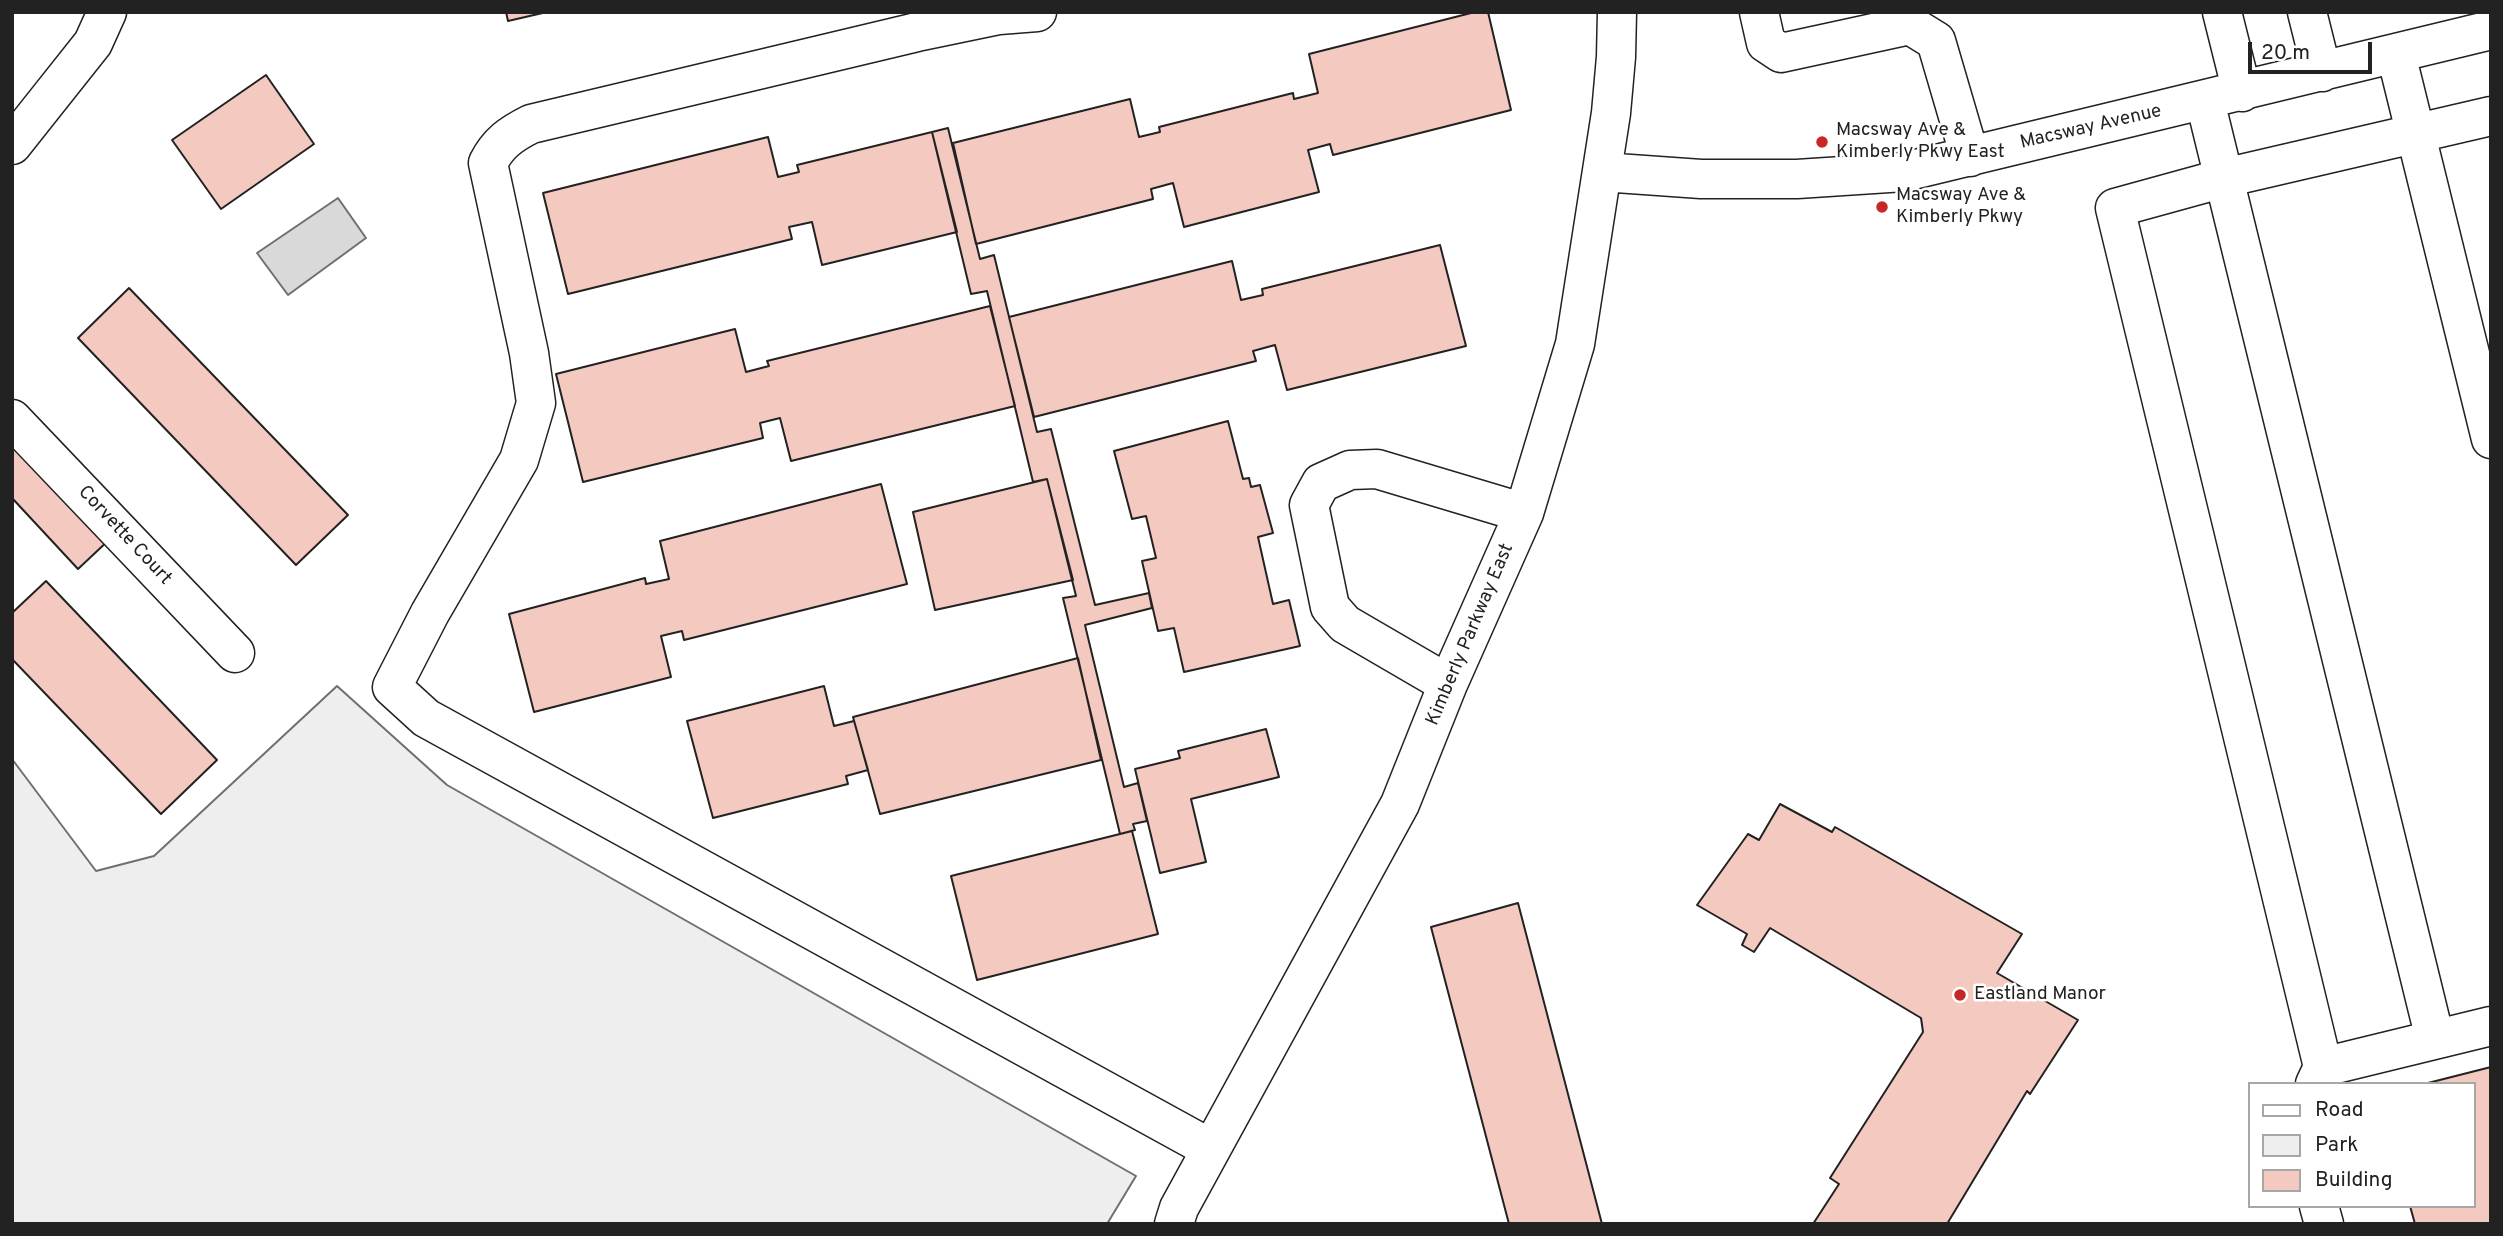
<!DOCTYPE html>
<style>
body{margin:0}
#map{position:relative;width:2503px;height:1236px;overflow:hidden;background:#fff;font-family:Overpass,sans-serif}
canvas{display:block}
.frame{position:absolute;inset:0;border:14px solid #222;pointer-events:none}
.legend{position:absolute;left:2248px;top:1082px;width:228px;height:126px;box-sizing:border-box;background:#fff;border:2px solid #a7a7a7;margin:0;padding:9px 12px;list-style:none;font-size:21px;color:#222}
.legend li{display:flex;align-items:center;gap:14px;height:35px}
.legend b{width:35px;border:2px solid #a7a7a7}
.scale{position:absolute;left:2248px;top:42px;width:124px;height:32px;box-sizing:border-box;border:4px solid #222;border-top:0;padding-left:9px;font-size:21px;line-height:24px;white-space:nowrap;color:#222;-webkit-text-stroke:5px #fff;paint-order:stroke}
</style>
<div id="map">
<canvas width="2503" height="1236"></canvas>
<div class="frame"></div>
<ul class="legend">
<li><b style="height:9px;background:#fff"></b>Road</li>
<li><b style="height:19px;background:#eee"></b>Park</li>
<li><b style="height:19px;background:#f3c9c0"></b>Building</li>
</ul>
<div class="scale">20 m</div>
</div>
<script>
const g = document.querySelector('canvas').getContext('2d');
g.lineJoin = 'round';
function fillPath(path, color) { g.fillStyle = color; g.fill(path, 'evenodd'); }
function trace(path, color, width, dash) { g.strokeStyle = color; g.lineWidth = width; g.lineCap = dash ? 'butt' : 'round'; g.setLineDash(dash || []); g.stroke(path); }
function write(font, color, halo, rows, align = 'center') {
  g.font = font + ' Overpass,sans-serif'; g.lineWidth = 5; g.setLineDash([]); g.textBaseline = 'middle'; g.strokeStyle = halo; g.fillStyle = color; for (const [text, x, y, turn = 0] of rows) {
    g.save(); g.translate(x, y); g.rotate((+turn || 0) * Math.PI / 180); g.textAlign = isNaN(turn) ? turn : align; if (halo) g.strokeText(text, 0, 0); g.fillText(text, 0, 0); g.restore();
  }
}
const green = new Path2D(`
 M337 686 447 785 1136 1176 1107 1224H12V759L96 871 154 856Z`);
fillPath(green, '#eee');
trace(green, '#6f6f6f', 2);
const water = new Path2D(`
 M338 198 366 238 288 295 257 253Z`);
fillPath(water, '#d9d9d9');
trace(water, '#6f6f6f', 2);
const building = new Path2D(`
 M506 12H547L508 21Z
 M1475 12H1488L1511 110 1333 155 1330 144 1308 150 1319 192 1184 227 1173 183 1151 189 1153 199 976 244 953 143 1130 99 1139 137 1160 132 1159 127 1293 93 1294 99 1318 93 1309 54Z
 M266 75 314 144 221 209 172 140Z
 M948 128 980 259 994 255 1037 432 1051 429 1095 605 1149 593 1152 608 1085 625 1124 787 1138 783 1147 821 1133 824 1135 830 1120 834 1063 598 1076 596 1047 479 1033 482 987 291 971 294 932 132Z
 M932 132 957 232 822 265 812 222 789 227 792 239 568 294 543 193 768 137 778 177 799 172 797 165Z
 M1440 245 1466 346 1287 390 1275 345 1253 351 1256 361 1034 417 1009 317 1232 261 1241 300 1263 295 1262 289Z
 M129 288 348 515 296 565 78 338Z
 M990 306 1015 406 791 461 780 418 760 423 763 438 583 482 556 374 735 329 746 372 769 366 767 361Z
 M1228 421 1243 479 1249 478 1251 487 1260 485 1273 533 1258 537 1273 604 1289 600 1300 646 1184 672 1174 628 1158 631 1142 561 1156 558 1146 516 1132 519 1114 451Z
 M12 432 111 538 78 569 12 498Z
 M1047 479 1073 580 935 610 913 512Z
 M881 484 907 584 684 640 682 631 661 636 671 677 534 712 509 614 645 578 646 584 669 579 660 541Z
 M46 581 217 760 161 814 12 659V613Z
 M1078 658 1101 760 880 814 853 717Z
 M824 686 834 726 854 721 868 770 846 776 848 784 713 818 687 721Z
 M1266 729 1279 777 1191 799 1206 862 1160 873 1135 769 1180 758 1178 751Z
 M1780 804 1832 832 1835 827 2022 934 1997 973 2078 1020 2030 1094 2027 1091 1947 1224H1813L1839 1184 1830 1178 1923 1032 1921 1018 1770 928 1754 952 1742 945 1747 934 1697 905 1748 834 1759 840Z
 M1132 831 1158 934 977 980 951 876Z
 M1518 903 1602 1224H1509L1431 927Z
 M2491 1067V1224H2415L2410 1206H2473V1084H2424Z`);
fillPath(building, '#f3c9c0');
trace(building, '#222', 2);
const minor = new Path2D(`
 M1037 12 999 15 917 32 531 124C511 134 498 143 488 163L529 353 536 403 519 460 430 613 392 687 426 718 1211 1149
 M1759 12 1766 43 1781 53 1910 25 1936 41 1970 157
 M2222 12 2242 92
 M2307 12 2322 72
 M2396 54 2491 439
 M2205 101 2435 1039
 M12 145 93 43 107 12
 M1602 172 1701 179H1797L1904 172 2491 30
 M12 419 235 653
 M1448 684 1345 624 1330 607 1309 505 1321 483 1350 470 1377 469 1524 513
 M2323 1067 2115 208 2224 178 2491 116
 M2315 1084 2323 1067 2491 1026
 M2319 1206 2324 1224
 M1174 1224 1179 1208 1400 804 1448 684 1524 513 1575 344 1611 113 1616 57 1617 12`);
trace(minor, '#222', 41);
trace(minor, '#fff', 38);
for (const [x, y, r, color] of [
 [1822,142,7,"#c62828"],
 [1882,207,7,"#c62828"],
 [1960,995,7,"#c62828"]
]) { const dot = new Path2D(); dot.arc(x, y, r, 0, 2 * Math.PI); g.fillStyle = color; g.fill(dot); trace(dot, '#fff', 2.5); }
write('19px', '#222', '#fff', [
 ["Macsway Avenue",2091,128,-13],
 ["Corvette Court",124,536,47],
 ["Kimberly Parkway East",1471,635,-67]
]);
write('19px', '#222', '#fff', [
 ["Macsway Ave &",1836,131],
 ["Kimberly Pkwy East",1836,153],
 ["Macsway Ave &",1896,196],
 ["Kimberly Pkwy",1896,218],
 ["Eastland Manor",1974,995]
], 'left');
</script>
